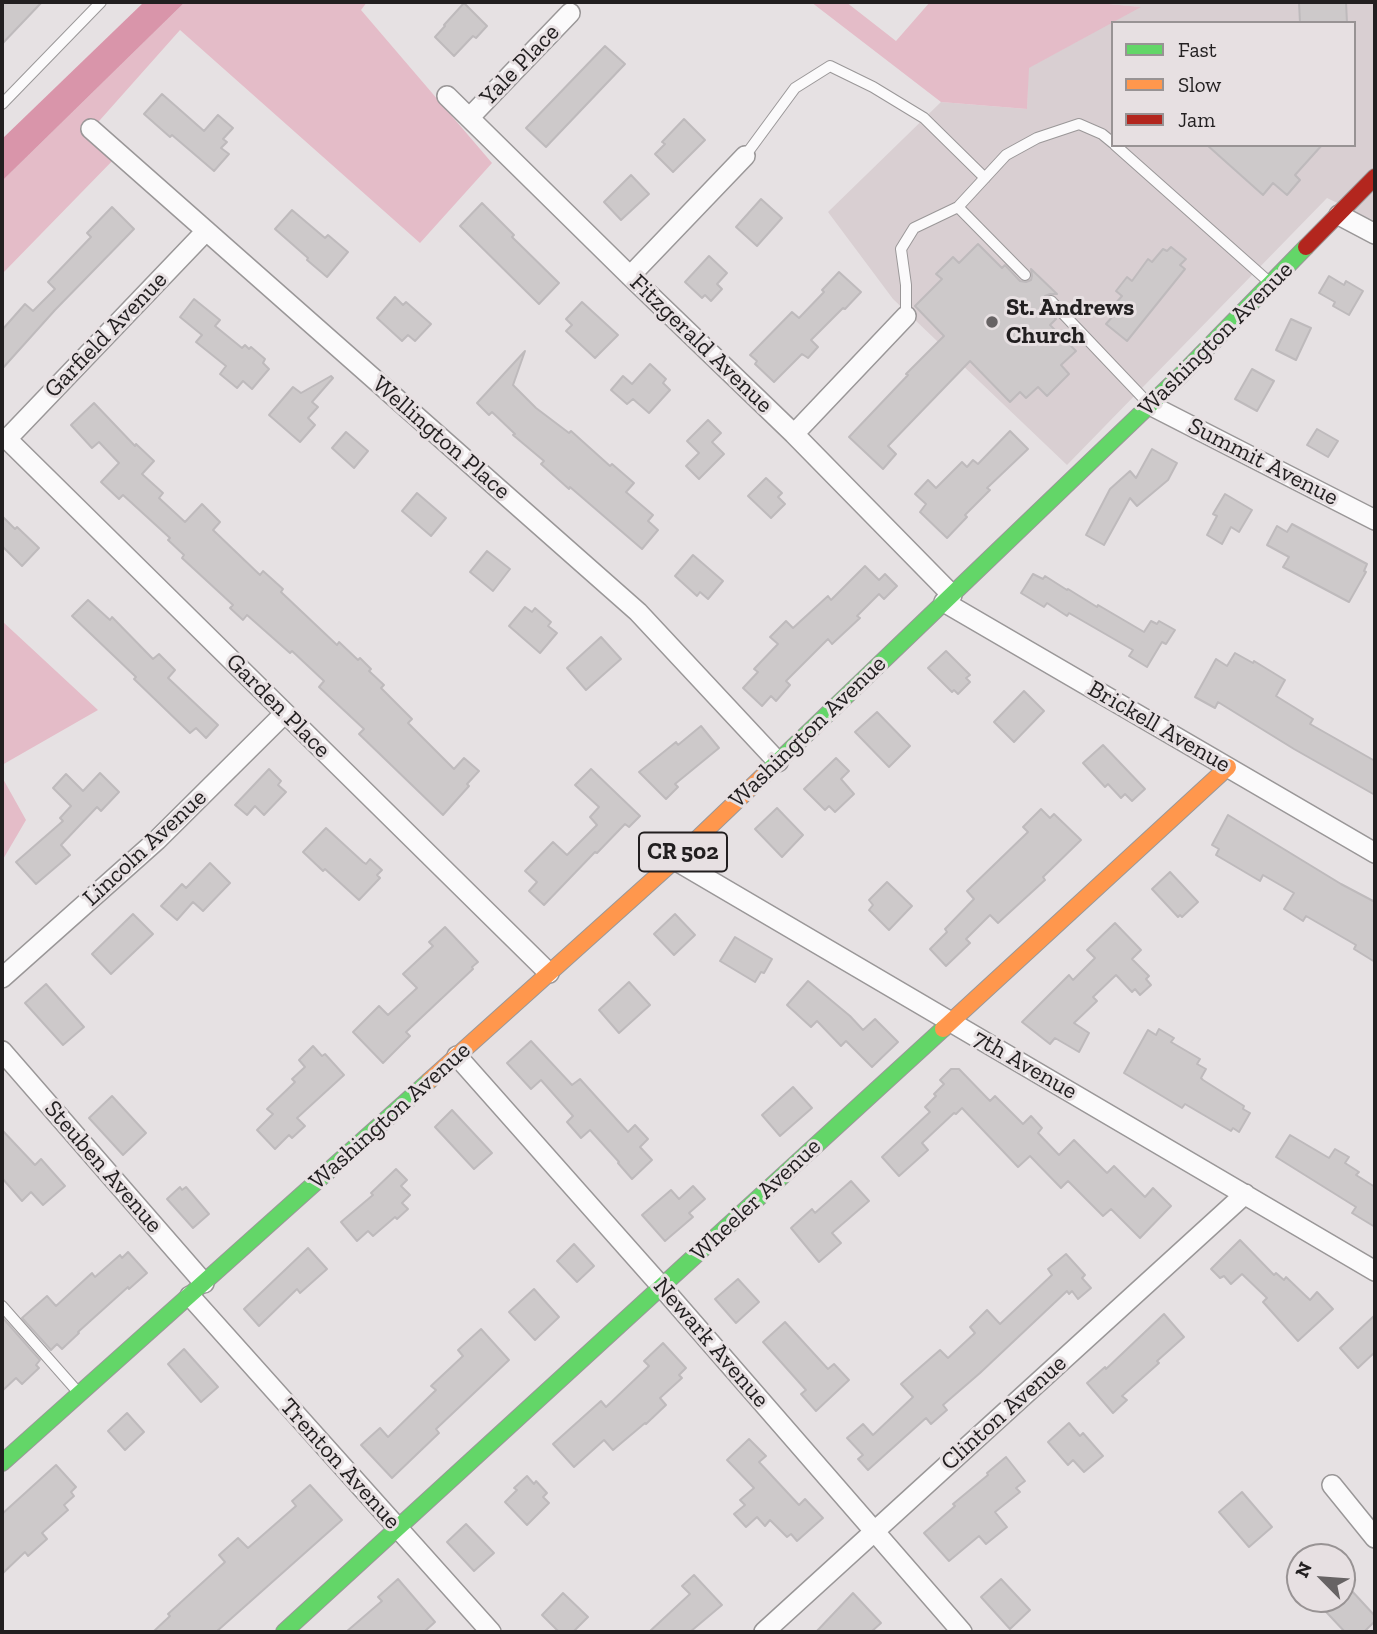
<!DOCTYPE html>
<style>
body{margin:0}
#map{position:relative;width:1377px;height:1634px;overflow:hidden;background:#e6e1e3;font-family:"Zilla Slab",serif}
canvas{display:block}
.frame{position:absolute;inset:0;border:4px solid #221f20;pointer-events:none}
.legend{position:absolute;left:1111px;top:21px;width:245px;height:126px;box-sizing:border-box;background:#e7e0e2;border:2px solid #989394;margin:0;padding:9px 12px;list-style:none;font-size:21px;color:#221f20}
.legend li{display:flex;align-items:center;gap:14px;height:35px}
.legend b{width:35px;border:2px solid #989394}
.north{position:absolute;left:1286px;top:1543px;width:70px;height:70px;box-sizing:border-box;background:#e7e0e2;border:2px solid #989394;border-radius:50%;rotate:295deg;font-size:19px;font-weight:700;line-height:28px;text-align:center;color:#221f20}
.north::after{content:'';display:block;margin:auto;width:24px;height:32px;background:#676364;clip-path:polygon(50% 0,100% 100%,50% 72%,0 100%)}
</style>
<div id="map">
<canvas width="1377" height="1634"></canvas>
<div class="frame"></div>
<ul class="legend">
<li><b style="height:9px;background:#63d668"></b>Fast</li>
<li><b style="height:9px;background:#ff974d"></b>Slow</li>
<li><b style="height:9px;background:#b3261e"></b>Jam</li>
</ul>
<div class="north">N</div>
</div>
<script>
const g = document.querySelector('canvas').getContext('2d');
g.lineJoin = 'round';
function fillPath(path, color) { g.fillStyle = color; g.fill(path, 'evenodd'); }
function trace(path, color, width, dash) { g.strokeStyle = color; g.lineWidth = width; g.lineCap = dash ? 'butt' : 'round'; g.setLineDash(dash || []); g.stroke(path); }
function write(font, color, halo, rows, align = 'center') {
  g.font = font + ' "Zilla Slab",serif'; g.lineWidth = 6; g.setLineDash([]); g.textBaseline = 'middle'; g.strokeStyle = halo; g.fillStyle = color; for (const [text, x, y, turn = 0] of rows) {
    g.save(); g.translate(x, y); g.rotate((+turn || 0) * Math.PI / 180); g.textAlign = isNaN(turn) ? turn : align; if (halo) g.strokeText(text, 0, 0); g.fillText(text, 0, 0); g.restore();
  }
}
fillPath(new Path2D(`
 M1087 2H1375V221L1327 198 1067 465 893 299 828 212 941 102 1027 109 1028 68 1139 7ZM1113 23H1354V145H1113Z`), '#d9cfd2');
fillPath(new Path2D(`
 M185 2H367L361 10 492 163 420 243 180 30 92 129 118 155 2 274V181Z
 M811 2H846L896 41 930 2H1087L1141 7 1029 68 1027 109 941 102Z
 M2 621 98 710 2 765Z
 M2 777 26 820 2 861Z`), '#e4bcc8');
fillPath(new Path2D(`
 M144 2H185L2 181V139Z`), '#d995aa');
const building = new Path2D(`
 M2 2H42L2 44Z
 M1299 2H1346L1347 23H1300Z
 M464 3 487 26 476 38 473 36 454 56 435 37 445 26 444 25Z
 M605 46 625 64 546 147 526 128Z
 M162 94 204 131 218 115 233 128 223 139 227 142 221 148 229 154 214 171 172 135 170 137 144 114Z
 M684 119 705 140 673 172 655 154 665 144 662 142Z
 M1207 145H1322L1295 175 1300 180 1287 195 1273 183 1263 195Z
 M631 175 649 194 621 220 604 202Z
 M761 199 782 218 757 246 736 227Z
 M482 203 514 235 512 237 559 283 539 304 460 226Z
 M112 207 134 229 55 310 2 369V330L25 304 33 311 55 289 48 282 91 237 87 233Z
 M292 210 325 238 328 235 348 252 327 277 307 260 308 258 275 229Z
 M978 244 1002 268 1005 265 1020 281 1026 282 1031 280 1032 276 1031 269 1057 294H1050L1045 296 1044 300 1045 306 1044 307 1056 319 1050 325 1076 351 1061 365 1069 374 1047 396 1038 387 1026 398 1020 392 1010 402 970 361 888 446 896 454 883 469 849 437 908 375 906 374 944 336 915 306 942 279 936 274 953 257 959 263Z
 M1171 247 1186 259 1180 265 1185 269 1127 341 1106 324 1113 316 1108 312 1122 296 1116 291 1127 277 1132 281 1148 259 1152 262 1163 249 1167 251Z
 M709 256 727 273 717 284 722 289 711 301 705 295 702 298 685 282Z
 M839 272 861 292 845 309 843 308 811 340 818 347 808 358 802 354 774 382 755 364 757 361 750 355 792 312 799 318 824 292 822 290Z
 M1329 276 1344 285 1346 281 1363 291 1349 315 1333 306 1335 302 1319 293Z
 M395 297 403 305 406 302 431 324 415 341 408 335 402 341 377 318Z
 M194 299 220 320 215 326 242 348 245 345 249 349 251 347 265 359 263 363 269 369 252 389 243 381 237 388 220 374 226 366 196 342 202 335 180 317Z
 M582 302 618 335 595 358 566 331 572 325 566 319Z
 M1291 319 1311 328 1296 360 1276 350Z
 M525 351 513 385 536 408 569 433 571 431 610 466 612 464 634 483 626 492 653 515 648 521 658 530 642 549 570 487 569 489 541 464 544 461 513 435 515 434 492 412 489 415 477 403Z
 M650 364 666 379 663 383 670 390 649 413 633 399 627 404 611 390 623 376 632 384Z
 M1252 369 1274 381 1257 411 1235 399Z
 M331 376 333 378 312 402 318 407 308 418 315 425 300 442 269 415 293 387 301 393Z
 M94 403 135 446 136 444 154 461 142 474 163 493 159 498 185 522 202 504 220 522 213 530 260 575 263 571 283 589 281 592 337 645 339 642 358 660 360 658 371 669 369 671 384 685 381 688 412 719 408 723 454 769 464 758 479 771 467 784 469 786 443 815 359 734 364 729 319 687 324 681 292 651 290 653 247 615 243 620 230 608 233 605 182 558 184 555 168 540 170 538 123 495 119 499 101 482 119 463 99 442 92 448 71 425Z
 M708 420 721 433 712 442 724 454 699 479 686 466 699 453 687 441Z
 M1317 429 1338 441 1328 457 1307 445Z
 M1010 431 1028 449 987 488 990 490 965 515 967 517 947 538 920 512 926 504 915 494 928 480 936 488 962 462 967 467 973 460 978 464Z
 M346 432 368 451 354 468 332 448Z
 M1152 449 1177 463 1168 480 1137 506 1130 498 1104 545 1086 535 1110 489 1130 471 1136 478Z
 M766 478 782 493 778 497 785 504 771 518 748 496Z
 M417 493 446 518 431 536 402 511Z
 M1225 494 1252 510 1239 532 1231 527 1222 544 1207 535 1217 516 1213 514Z
 M2 516 15 529 17 527 39 548 22 566 2 546Z
 M1292 524 1367 564 1364 571 1366 572 1349 602 1283 567 1289 557 1267 545 1277 526 1287 532Z
 M487 551 510 569 493 591 470 572Z
 M693 555 723 581 708 599 700 592 697 596 675 576Z
 M865 566 879 580 885 574 897 586 884 599 879 594 857 616 860 618 832 644 828 639 786 681 790 685 776 701 771 696 762 706 743 688 758 672 754 669 778 644 770 637 786 621 793 628 828 596 831 600Z
 M1033 574 1043 579 1045 576 1067 590 1068 589 1097 607 1098 605 1144 632 1151 621 1157 624 1159 621 1175 630 1166 644 1162 642 1147 667 1129 656 1133 650 1069 613 1067 616 1047 603 1044 607 1021 593Z
 M88 600 110 620 112 617 153 659 159 654 175 670 168 678 218 725 206 738 196 728 190 733 134 679 136 677 72 616Z
 M525 607 532 612 535 608 551 622 548 626 557 633 540 653 509 626Z
 M601 637 621 659 586 690 567 668Z
 M946 651 970 675 966 678 970 682 958 694 954 690 952 692 928 668Z
 M1235 653 1253 663 1254 661 1285 680 1276 696 1313 719 1310 724 1375 761V795L1294 749 1218 702 1215 708 1195 697 1216 659 1227 666Z
 M1024 691 1044 711 1014 742 994 722Z
 M877 712 910 746 889 767 855 732Z
 M701 726 719 748 675 784 678 787 666 799 639 772 676 742 678 745Z
 M1103 745 1145 789 1132 801 1125 794 1121 798 1108 784 1105 787 1083 763Z
 M836 758 849 771 841 779 854 794 835 812 829 806 825 810 804 789Z
 M269 769 281 781 278 785 286 792 264 815 255 806 247 815 235 805Z
 M591 769 640 816 629 827 625 824 597 853 595 852 544 905 529 891 537 882 525 871 553 842 567 855 597 825 590 817 599 807 575 785Z
 M100 773 119 792 101 811 97 807 61 845 70 855 36 884 16 862 63 821 60 818 71 806 53 788 66 774 83 791Z
 M777 808 803 835 782 857 755 829Z
 M1041 809 1050 818 1054 814 1081 840 1043 877 1045 880 998 923 990 915 966 939 970 943 946 966 930 949 947 932 945 929 974 899 967 891 1028 832 1023 827Z
 M1228 815 1341 884 1375 902V962L1354 949 1356 945 1306 916 1303 921 1284 909 1294 893 1263 875 1260 881 1216 855 1219 849 1212 845Z
 M326 828 363 862 366 864 370 859 382 870 377 875 380 878 359 900 325 869 323 871 303 852Z
 M210 863 230 883 203 911 193 902 177 920 161 906 182 884 186 888Z
 M1170 872 1198 902 1182 917 1180 915 1178 917 1152 889Z
 M887 882 912 906 889 930 869 910 873 905 869 900Z
 M133 914 153 934 111 974 92 954Z
 M675 914 695 935 674 955 654 934Z
 M1115 923 1141 950 1132 959 1149 976 1146 979 1151 985 1140 995 1135 989 1132 992 1116 975 1093 997 1097 1001 1074 1023 1089 1033 1079 1052 1055 1038 1050 1044 1022 1022 1069 975 1073 980 1095 958 1087 950Z
 M445 927 478 962 472 967 473 969 406 1032 410 1036 383 1063 353 1032 379 1006 388 1015 417 988 403 974 433 946 429 942Z
 M735 937 772 959 764 973 761 972 755 982 720 961Z
 M808 981 850 1016 863 1030 875 1019 898 1042 872 1067 846 1041 841 1046 817 1021 811 1027 787 1005Z
 M629 982 650 1005 619 1033 599 1010Z
 M46 984 84 1027 63 1045 25 1003Z
 M1159 1029 1174 1038 1171 1042 1200 1059 1197 1064 1206 1069 1201 1078 1203 1080 1244 1106 1243 1109 1250 1113 1239 1132 1233 1128 1231 1131 1185 1104 1182 1108 1124 1073 1148 1030 1156 1035Z
 M531 1041 572 1085 580 1079 628 1132 635 1125 648 1139 640 1147 652 1160 632 1179 618 1163 619 1162 590 1130 581 1138 567 1122 573 1116 541 1080 531 1089 507 1063Z
 M313 1046 322 1056 325 1054 344 1075 297 1118 305 1126 292 1138 289 1135 275 1149 257 1130 273 1114 267 1109 295 1082 292 1079 305 1067 299 1060Z
 M951 1069H959L990 1101 995 1096 1023 1124 1031 1116 1042 1128 1038 1133 1059 1155 1074 1140 1107 1173 1114 1166 1145 1197 1153 1188 1171 1206 1140 1238 1111 1209 1103 1216 1068 1181 1061 1188 1030 1156 1018 1167 962 1108 956 1114 954 1113 922 1143 928 1150 899 1176 882 1157 930 1112 925 1107 936 1096 934 1094 944 1084 940 1080Z
 M793 1087 812 1108 780 1136 762 1115Z
 M112 1096 146 1133 123 1155 89 1118Z
 M452 1110 492 1153 474 1169 435 1127Z
 M2 1130 35 1165 41 1159 65 1186 43 1205 31 1192 22 1201 2 1178Z
 M1290 1135 1329 1158 1335 1149 1349 1157 1345 1163 1359 1172 1356 1175 1375 1187V1227L1352 1213 1356 1207 1276 1157Z
 M396 1169 407 1180 401 1186 410 1195 402 1203 408 1209 397 1219 395 1217 373 1236 368 1231 357 1241 341 1222 373 1195 371 1193Z
 M851 1181 869 1201 832 1233 841 1243 819 1262 791 1228 812 1209 815 1213Z
 M693 1186 705 1199 689 1213 693 1217 665 1241 642 1215 671 1190 679 1199Z
 M180 1187 182 1190 186 1187 209 1214 193 1228 167 1199Z
 M1240 1240 1274 1275 1276 1273 1284 1280 1286 1277 1310 1300 1317 1292 1333 1309 1298 1341 1263 1302 1267 1298 1242 1274 1231 1284 1224 1276 1220 1278 1211 1269Z
 M574 1244 594 1266 577 1282 557 1261Z
 M308 1248 327 1269 300 1293 297 1289 259 1326 244 1309Z
 M128 1252 147 1273 129 1289 128 1287 78 1332 79 1333 62 1349 57 1344 51 1350 22 1318 47 1296 56 1306 92 1273 95 1277 120 1255 122 1258Z
 M1066 1254 1085 1275 1082 1278 1091 1288 1078 1299 1072 1291 1069 1294 1067 1291 980 1373 943 1405 947 1410 931 1424 926 1418 868 1470 858 1459 863 1455 847 1438 863 1424 873 1435 913 1397 901 1384 940 1350 948 1358 975 1333 970 1327 987 1310 1000 1324 1052 1275 1048 1269Z
 M738 1279 759 1302 736 1323 715 1299Z
 M534 1289 559 1317 535 1340 509 1312Z
 M1164 1314 1184 1337 1157 1361 1159 1363 1122 1396 1127 1400 1113 1413 1087 1383 1105 1367 1106 1369Z
 M1375 1315V1352L1358 1368 1340 1348Z
 M2 1317 40 1360 36 1365 39 1368 22 1384 16 1378 2 1391Z
 M785 1322 828 1369 834 1364 849 1380 816 1411 801 1394 806 1390 763 1342Z
 M481 1329 509 1360 436 1429 439 1433 392 1478 361 1445 380 1428 388 1437 436 1390 431 1386 463 1356 458 1350Z
 M663 1343 686 1368 679 1375 682 1378 660 1398 666 1405 646 1424 645 1423 613 1450 604 1440 574 1467 553 1444 601 1401 606 1407 649 1366 644 1361Z
 M184 1349 218 1387 201 1402 168 1364Z
 M127 1413 144 1432 125 1450 108 1431Z
 M1069 1423 1080 1436 1083 1433 1103 1456 1084 1472 1073 1460 1068 1465 1048 1442Z
 M749 1439 766 1456 759 1462 799 1505 805 1499 823 1518 797 1541 791 1534 787 1537 770 1520 765 1526 757 1517 746 1527 734 1514 745 1505 740 1500 754 1488 727 1460Z
 M1006 1457 1025 1481 1016 1488 1020 1492 995 1512 1007 1527 986 1544 979 1536 949 1561 924 1533 955 1506 953 1504 988 1475 987 1473Z
 M56 1465 76 1487 71 1492 74 1496 64 1505 68 1510 42 1533 47 1539 28 1556 25 1552 2 1574V1514Z
 M527 1476 534 1484 536 1481 547 1493 543 1497 549 1503 527 1525 505 1502 517 1490 514 1488Z
 M310 1485 342 1520 216 1632H153L170 1616 168 1614 225 1562 219 1555 238 1538 248 1548 296 1506 292 1501Z
 M1242 1492 1272 1527 1249 1547 1219 1512Z
 M466 1524 494 1553 474 1571 447 1542Z
 M694 1575 722 1605 690 1632H649L690 1594 682 1586Z
 M398 1579 435 1622 424 1632H346L382 1601 378 1597Z
 M1001 1579 1030 1610 1010 1629 981 1597Z
 M1351 1590 1375 1616V1621L1364 1632H1345L1314 1599H1342Z
 M563 1593 588 1617 573 1632H559L542 1615Z
 M853 1593 881 1623 871 1632H816Z`);
fillPath(building, '#cdc9ca');
trace(building, '#bebabc', 2);
const lane = new Path2D(`
 M2 104 101 2
 M1115 145 1268 281
 M745 156 795 88 830 66 873 87 924 118 985 178
 M958 207 1025 275
 M1051 301 1147 402
 M906 316V285L901 249 914 228 958 207 1006 155 1037 138 1079 124 1102 134 1113 143
 M2 1306 77 1391`);
const street = new Path2D(`
 M447 96 630 276 794 434 952 595
 M470 117 570 13
 M91 129 638 612 778 762
 M1339 215 1375 234
 M206 231 7 439 549 973
 M630 276 745 156
 M1150 405 1375 520
 M794 434 906 316
 M944 602 1375 853
 M675 860 1375 1271
 M2 978 157 840 285 713
 M2 1051 204 1283
 M457 1056 661 1286 962 1632
 M190 1296 491 1632
 M1332 1485 1375 1538
 M764 1632 1245 1194`);
const fast = new Path2D(`
 M767 772 1182 374 1306 247
 M2 1463 429 1081
 M284 1632 943 1029`);
const slow = new Path2D(`
 M943 1029 1228 767
 M429 1081 675 860 767 772`);
const jam = new Path2D(`
 M1306 247 1375 177`);
trace(lane, '#9a9798', 12);
trace(street, '#9a9798', 22);
trace(fast, '#9a9798', 18);
trace(slow, '#9a9798', 18);
trace(jam, '#9a9798', 18);
trace(lane, '#fbfafb', 10);
trace(street, '#fbfafb', 19);
trace(fast, '#63d668', 16);
trace(slow, '#ff974d', 16);
trace(jam, '#b3261e', 16);
for (const [x, y, r, color] of [
 [992,322,7,"#676364"]
]) { const dot = new Path2D(); dot.arc(x, y, r, 0, 2 * Math.PI); g.fillStyle = color; g.fill(dot); trace(dot, '#e7e0e2', 2.5); }
for (const [x, y, w] of [
 [683,852,88]
]) { const box = new Path2D(); box.roundRect(x - w / 2, y - 19.5, w, 39, 5); g.fillStyle = '#e7e0e2'; g.fill(box); trace(box, '#221f20', 2); }
write('bold 23px', '#221f20', null, [
 ["CR 502",683,852]
]);
write('24px', '#221f20', '#e7e0e2', [
 ["Yale Place",520,65,-46],
 ["Garfield Avenue",106,335,-46],
 ["Washington Avenue",1216,339,-45],
 ["Fitzgerald Avenue",701,344,44],
 ["Wellington Place",441,438,41],
 ["Summit Avenue",1263,462,27],
 ["Garden Place",278,706,45],
 ["Brickell Avenue",1159,727,30],
 ["Washington Avenue",808,732,-44],
 ["Lincoln Avenue",145,848,-43],
 ["7th Avenue",1025,1065,30],
 ["Washington Avenue",390,1116,-42],
 ["Steuben Avenue",103,1167,49],
 ["Wheeler Avenue",756,1200,-43],
 ["Newark Avenue",711,1343,49],
 ["Clinton Avenue",1004,1413,-42],
 ["Trenton Avenue",340,1464,48]
]);
write('bold 24px', '#221f20', '#e7e0e2', [
 ["St. Andrews",1006,308],
 ["Church",1006,336]
], 'left');
</script>
